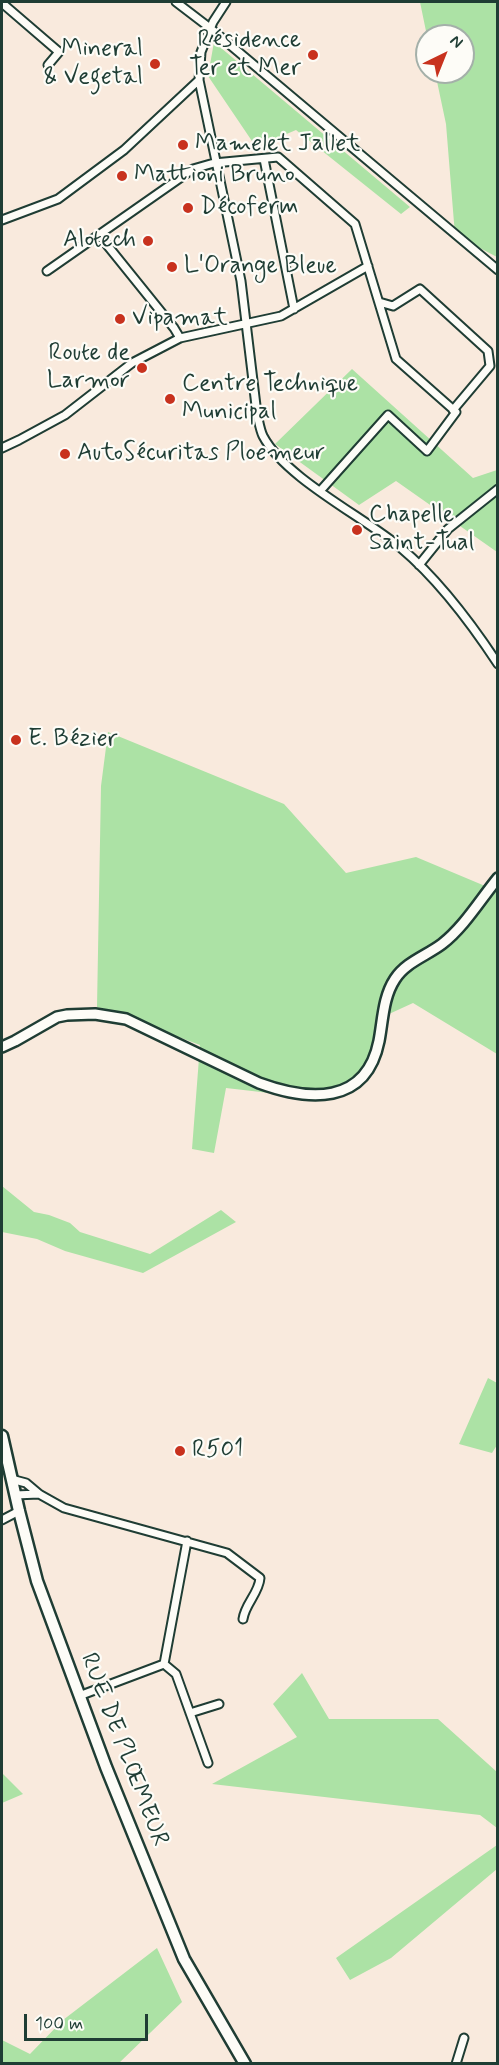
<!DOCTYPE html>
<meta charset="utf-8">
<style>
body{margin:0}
#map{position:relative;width:499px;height:2065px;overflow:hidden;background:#f9eadd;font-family:Mynerve,sans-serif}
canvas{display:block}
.frame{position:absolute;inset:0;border:3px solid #1f3d34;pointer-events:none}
.north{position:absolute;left:415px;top:24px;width:60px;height:60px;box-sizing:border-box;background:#fdfcf7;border:2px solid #a4b0a9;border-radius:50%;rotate:43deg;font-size:16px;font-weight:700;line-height:24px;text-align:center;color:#1f3d34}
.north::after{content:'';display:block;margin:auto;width:21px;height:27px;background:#c8321e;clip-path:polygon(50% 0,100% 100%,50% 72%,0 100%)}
.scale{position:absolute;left:24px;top:2014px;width:124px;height:27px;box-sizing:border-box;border:3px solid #1f3d34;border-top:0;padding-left:8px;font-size:18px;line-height:21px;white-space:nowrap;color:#1f3d34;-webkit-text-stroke:4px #fdfcf7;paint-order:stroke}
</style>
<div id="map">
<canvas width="499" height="2065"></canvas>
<div class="frame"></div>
<div class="north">N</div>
<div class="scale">100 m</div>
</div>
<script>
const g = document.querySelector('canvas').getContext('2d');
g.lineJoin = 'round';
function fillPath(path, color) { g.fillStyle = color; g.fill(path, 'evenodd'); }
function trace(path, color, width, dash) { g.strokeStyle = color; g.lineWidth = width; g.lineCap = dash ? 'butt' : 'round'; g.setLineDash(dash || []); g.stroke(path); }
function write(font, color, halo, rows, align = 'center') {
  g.font = font + ' Mynerve,sans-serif'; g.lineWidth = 4.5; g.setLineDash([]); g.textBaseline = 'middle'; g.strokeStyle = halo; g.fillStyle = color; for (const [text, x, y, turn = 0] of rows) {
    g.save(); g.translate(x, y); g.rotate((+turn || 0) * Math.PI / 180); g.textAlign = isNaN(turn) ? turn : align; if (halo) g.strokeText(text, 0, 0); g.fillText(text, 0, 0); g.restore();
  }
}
fillPath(new Path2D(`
 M420 2H497V257L455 235 446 124 435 72H463V36H427Z
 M214 42 410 207 401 214 296 130 256 147 208 76Z
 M352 369 473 478 497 470V552L396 481 359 505 275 444Z
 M108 732 284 804 346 873 416 857 497 891V1054L413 1003 389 1014 375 1066 356 1087 304 1097 226 1088 214 1153 192 1149 200 1045 97 1007 101 786Z
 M2 1186 34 1212 49 1215 70 1223 80 1232 150 1254 221 1210 236 1222 143 1273 65 1251 37 1239 2 1232Z
 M488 1378 497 1383V1445L492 1453 459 1444Z
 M302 1673 329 1719H438L497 1772V1828L480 1815 212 1784 297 1737 273 1704Z
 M2 1773 23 1794 2 1803Z
 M497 1845V1869L391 1958 350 1980 336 1958Z
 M157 1948 182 2002 119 2063H2V2040L30 2054 63 2020Z`), '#ace2a5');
const minor = new Path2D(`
 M176 2 210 28 498 270
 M226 2 213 22 201 52 199 80 241 281 257 414C259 422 260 430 263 436 285 478 364 517 401 548 439 580 471 623 498 664
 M2 3 59 52 48 65
 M264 159 294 309
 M2 220 58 199 124 150 199 80
 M99 235 174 328 180 338
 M47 271 193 169 214 163 278 157 355 224 396 359 456 412 427 451 388 415 321 490
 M379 302 393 306 420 289 488 351 490 366 453 410
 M2 448 19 440 65 415 132 363 180 338 281 316 368 266
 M419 565 448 529 498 489
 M11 1479 26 1483 39 1494 64 1508 227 1553 260 1578C259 1593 245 1604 243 1619
 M15 1495 39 1494
 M2 1520 19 1511
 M164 1664 176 1674 208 1763
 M79 1696 164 1664 187 1541
 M190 1713 219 1704
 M456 2064 464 2038`);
const tertiary = new Path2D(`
 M2 1047 15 1041 57 1017 67 1015 95 1014 126 1019 259 1083C308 1101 366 1106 379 1041 383 1020 383 997 395 979 406 962 426 956 442 944 464 927 480 900 498 878`);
const secondary = new Path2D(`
 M2 1436 19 1511 37 1581 106 1767 184 1959 245 2064`);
trace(minor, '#1f3d34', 11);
trace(tertiary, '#1f3d34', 14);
trace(secondary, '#1f3d34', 15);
trace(minor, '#fdfcf7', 7);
trace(tertiary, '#fdfcf7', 9);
trace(secondary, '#fdfcf7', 10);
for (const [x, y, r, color] of [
 [313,55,6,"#c8321e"],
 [155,64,6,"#c8321e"],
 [183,145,6,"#c8321e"],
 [122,176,6,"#c8321e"],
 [188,208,6,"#c8321e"],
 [148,241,6,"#c8321e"],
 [172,267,6,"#c8321e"],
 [120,319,6,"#c8321e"],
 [142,368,6,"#c8321e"],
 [170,399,6,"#c8321e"],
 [65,454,6,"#c8321e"],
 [357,530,6,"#c8321e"],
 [16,740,6,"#c8321e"],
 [180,1451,6,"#c8321e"]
]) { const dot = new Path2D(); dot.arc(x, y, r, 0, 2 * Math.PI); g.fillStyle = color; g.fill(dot); trace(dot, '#fdfcf7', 2); }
write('24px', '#1f3d34', '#fdfcf7', [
 ["Résidence",301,41,"right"],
 ["Ter et Mer",301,69,"right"],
 ["Mineral",143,50,"right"],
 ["& Vegetal",143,78,"right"],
 ["Mamelet Jallet",195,145],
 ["Mattioni Bruno",134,176],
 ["Décoferm",200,208],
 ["Alotech",136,241,"right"],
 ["L'Orange Bleue",184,267],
 ["Vipamat",132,319],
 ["Route de",130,354,"right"],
 ["Larmor",130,382,"right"],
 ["Centre Technique",182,385],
 ["Municipal",182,413],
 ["AutoSécuritas Ploemeur",77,454],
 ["Chapelle",369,516],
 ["Saint-Tual",369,544],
 ["E. Bézier",28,740],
 ["R501",192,1451]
], 'left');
write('24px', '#1f3d34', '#fdfcf7', [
 ["RUE DE PLŒMEUR",123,1750,69]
]);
</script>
